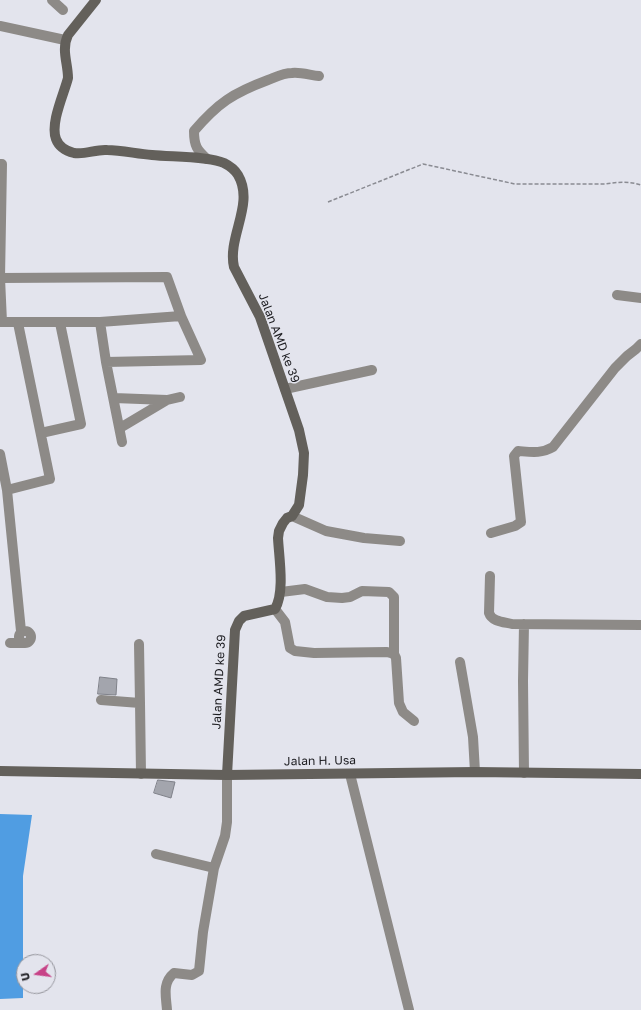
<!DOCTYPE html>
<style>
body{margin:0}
#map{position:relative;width:641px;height:1010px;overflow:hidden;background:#e3e4ed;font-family:"Golos Text",sans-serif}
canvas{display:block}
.north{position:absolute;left:16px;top:954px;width:40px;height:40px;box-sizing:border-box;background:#e3e4ed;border:1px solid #94949b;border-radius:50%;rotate:256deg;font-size:11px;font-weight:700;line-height:16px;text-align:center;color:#1d1d21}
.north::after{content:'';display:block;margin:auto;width:14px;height:18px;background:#c74287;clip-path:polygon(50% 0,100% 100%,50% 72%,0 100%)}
</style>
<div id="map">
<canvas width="641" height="1010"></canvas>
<div class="north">U</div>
</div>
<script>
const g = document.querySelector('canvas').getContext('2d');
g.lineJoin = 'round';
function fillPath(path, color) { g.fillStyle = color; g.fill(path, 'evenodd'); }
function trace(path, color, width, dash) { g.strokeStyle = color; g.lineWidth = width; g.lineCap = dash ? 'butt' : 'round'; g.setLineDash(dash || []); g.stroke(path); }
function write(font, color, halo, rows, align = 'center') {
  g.font = font + ' "Golos Text",sans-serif'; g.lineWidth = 3; g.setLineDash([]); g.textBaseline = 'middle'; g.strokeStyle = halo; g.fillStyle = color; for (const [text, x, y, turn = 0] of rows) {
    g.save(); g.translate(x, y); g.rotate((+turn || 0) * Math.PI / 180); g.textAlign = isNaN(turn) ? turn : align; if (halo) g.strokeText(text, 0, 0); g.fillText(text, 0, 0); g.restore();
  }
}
fillPath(new Path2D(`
 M0 814 32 815 23 876V998L0 999Z`), '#509de2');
const building = new Path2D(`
 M100 677 117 679 116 695 98 694Z
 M158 780 175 782 171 798 154 793Z`);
fillPath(building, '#a3a5ad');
trace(building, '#7f8189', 1);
trace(new Path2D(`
 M328 202 423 164 515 184H605C617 182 629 181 641 185`), '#8a8b92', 1.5, [4, 2]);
trace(new Path2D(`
 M52 0 63 10
 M0 26 65 40
 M207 159C197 150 194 146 194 131 218 103 233 93 268 80 276 77 283 73 292 73 300 72 310 75 319 76
 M0 164H2L0 278 2 322
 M0 278 167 277 181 316
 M617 295 641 298
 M0 322H100L181 316 201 360 106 362
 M100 322 106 362 122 442
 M285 389 372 370
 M114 398 167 400 180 397
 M120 428 167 400
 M41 433 81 424 60 323
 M0 454 7 490 21 631
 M7 490 50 479 18 323
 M292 516 326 531 364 538 400 541
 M491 533 515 526 521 522 514 456 518 451C531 452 541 454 553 447L615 368 627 356 636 349 641 344
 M490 576 489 613C492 622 504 622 512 624L641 625
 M281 592 305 589 327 597 342 598 350 597 362 591 389 592 394 597V654
 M275 609 285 622 290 648 295 651 314 653 387 652 394 654 396 658 399 703 403 712 414 721
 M524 624 523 681 524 773
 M19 637a6 6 0 1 1 12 0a6 6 0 1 1-12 0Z
 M10 643H23
 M139 644 140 703
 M460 662 473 737 475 772
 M101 700 140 703 141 774
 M350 774 409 1010
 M156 854 214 868
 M167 1010C166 996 162 983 174 973L192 975 199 971 203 932 214 868 225 836 227 822V775`), '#8d8a87', 10);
trace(new Path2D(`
 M96 0 68 35C61 50 68 63 68 78 64 94 50 123 56 139 59 147 66 151 74 153 85 155 96 149 107 150 122 150 137 154 152 155 171 157 209 156 224 163 230 166 235 170 238 175 255 204 227 237 234 267L260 317 299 430 304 453 303 475 299 505 292 516 287 518 283 523 279 531 278 538C279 558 285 592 275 609L244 616 239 621 235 630 227 775
 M0 771 227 775 475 772 641 774`), '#63605b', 10);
write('12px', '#1d1d21', '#e3e4ed', [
 ["Jalan AMD ke 39",279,338,69],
 ["Jalan AMD ke 39",219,682,-87],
 ["Jalan H. Usa",320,761,-1]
]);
</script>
